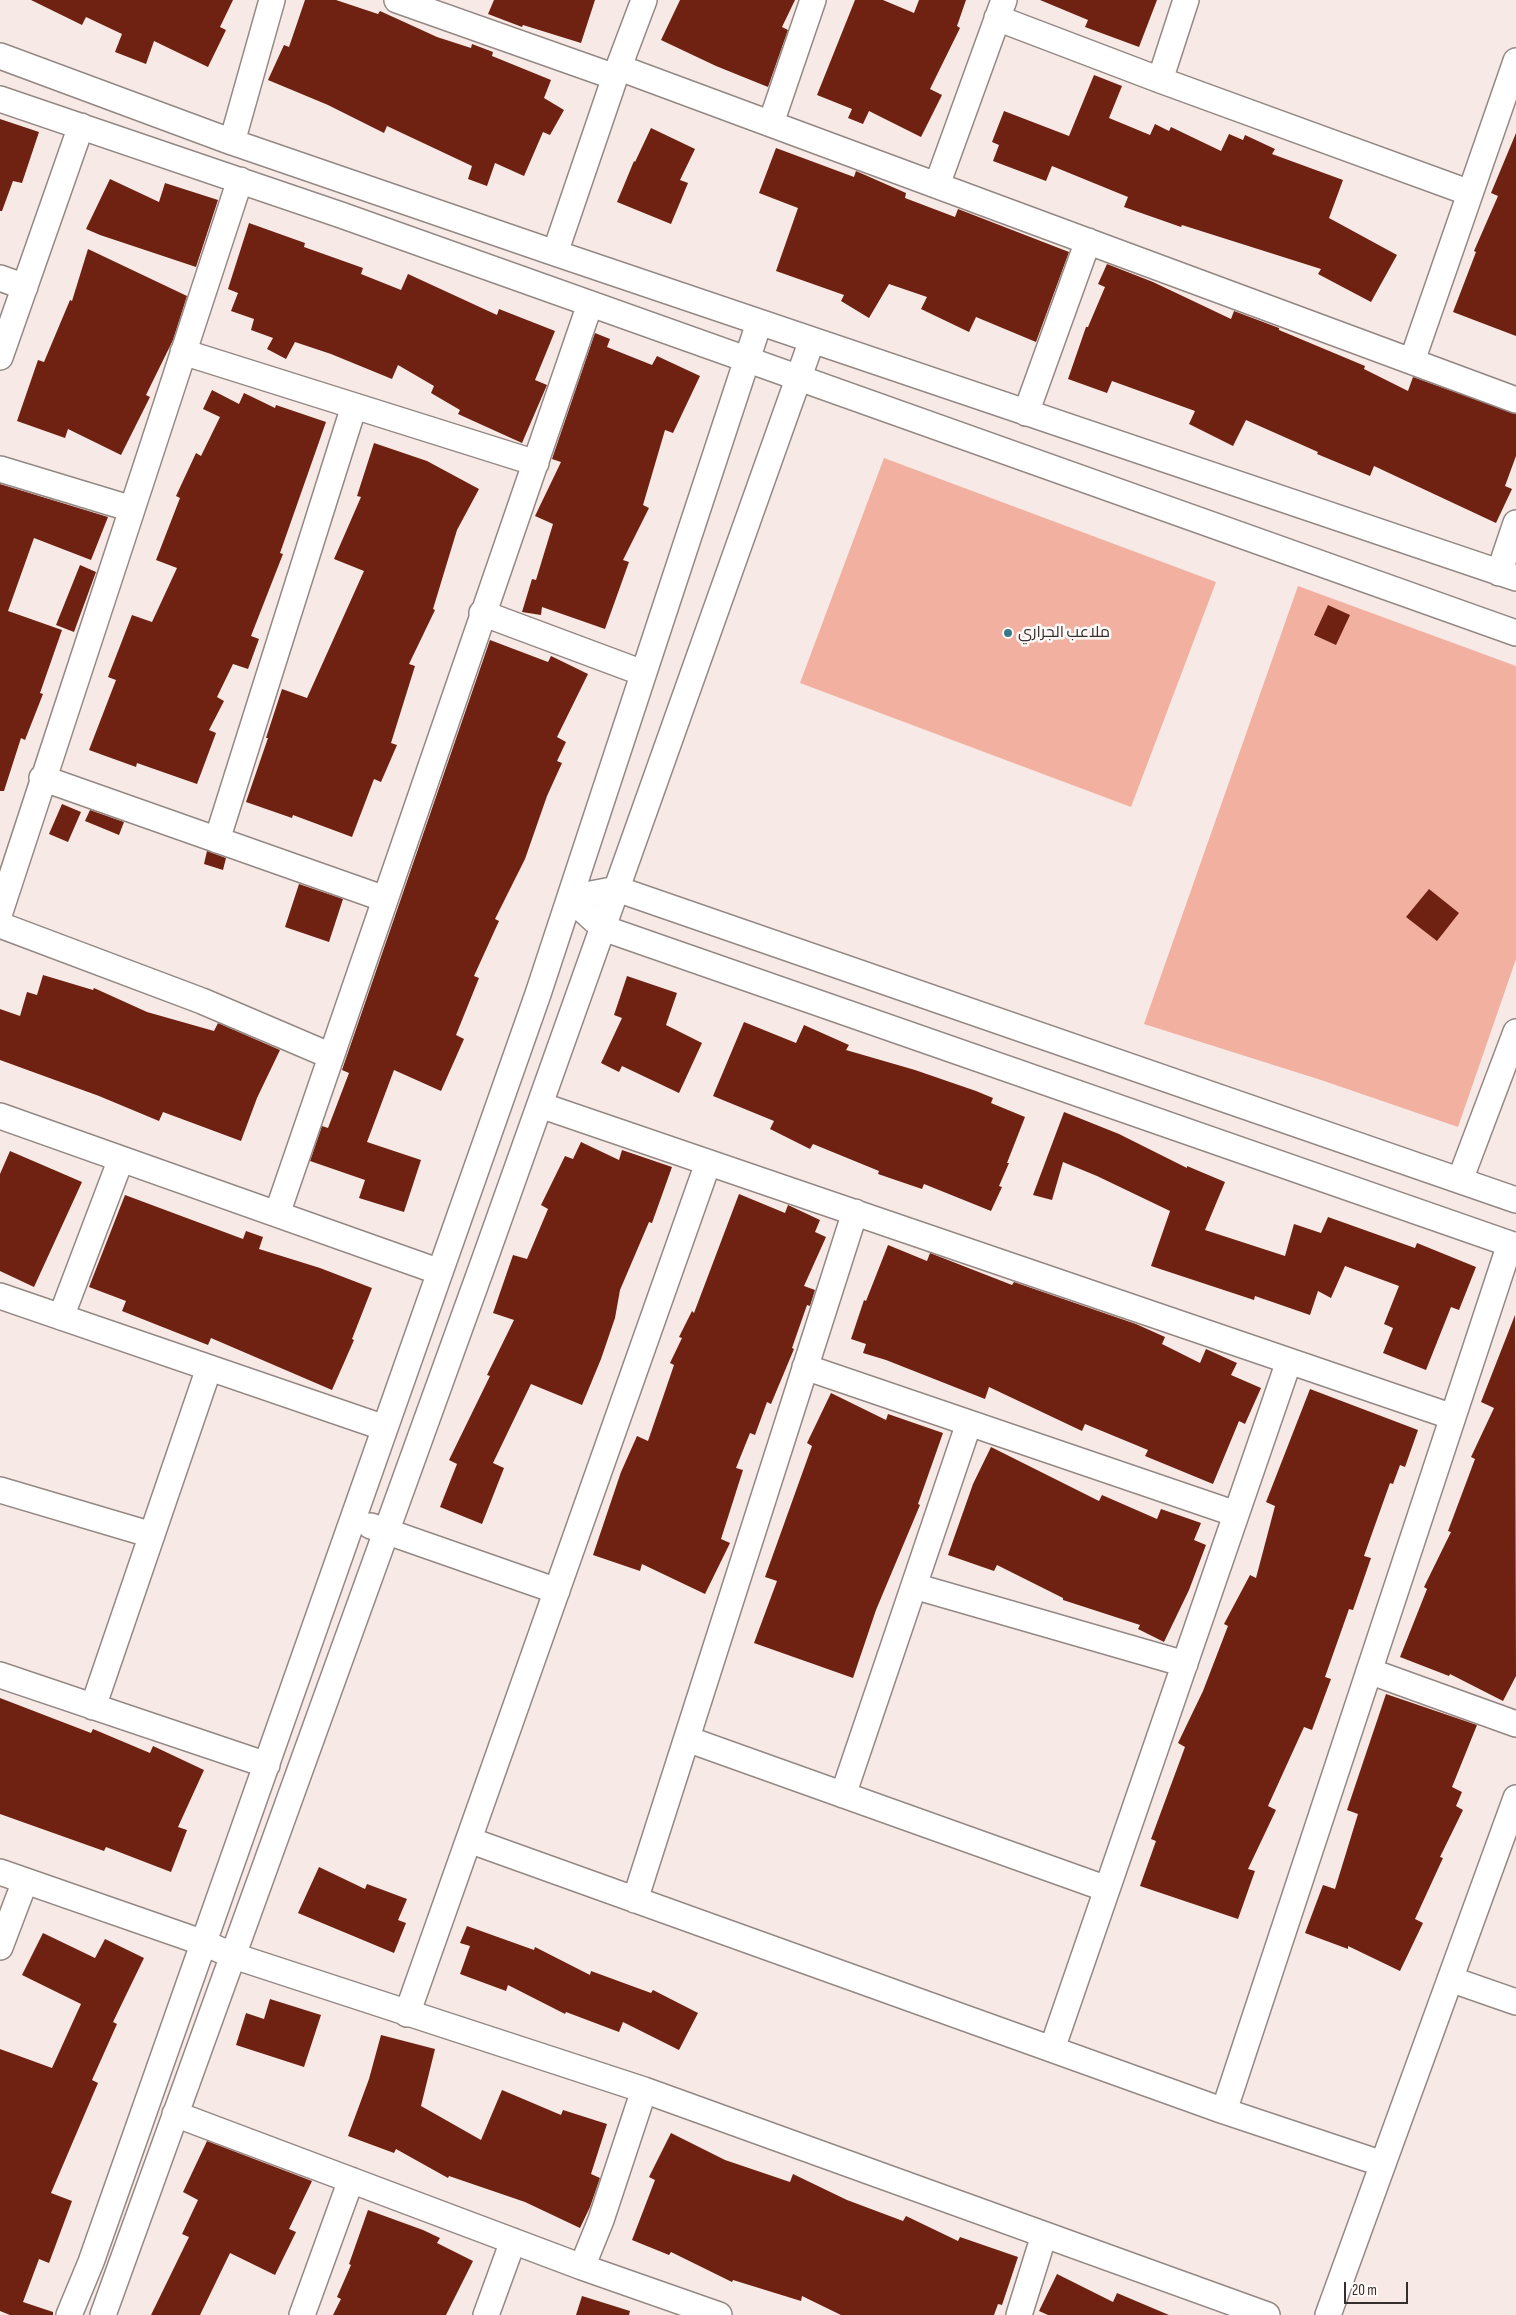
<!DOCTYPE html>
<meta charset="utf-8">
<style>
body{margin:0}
#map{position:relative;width:1516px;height:2315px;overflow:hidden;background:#f7e9e6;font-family:"Sofia Sans Condensed",sans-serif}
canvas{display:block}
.scale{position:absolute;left:1344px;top:2282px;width:64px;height:22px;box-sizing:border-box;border:2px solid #342e2d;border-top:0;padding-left:6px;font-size:15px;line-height:18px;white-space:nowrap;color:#342e2d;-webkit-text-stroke:4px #fef8f7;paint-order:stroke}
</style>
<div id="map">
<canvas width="1516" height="2315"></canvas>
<div class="scale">20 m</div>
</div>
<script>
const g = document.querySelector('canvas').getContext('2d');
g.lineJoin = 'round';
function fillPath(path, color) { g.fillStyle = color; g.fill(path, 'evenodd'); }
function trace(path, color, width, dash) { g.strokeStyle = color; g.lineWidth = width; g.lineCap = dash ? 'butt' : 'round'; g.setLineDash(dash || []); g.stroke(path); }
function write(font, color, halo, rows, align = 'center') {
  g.font = font + ' "Sofia Sans Condensed",Cairo,sans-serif'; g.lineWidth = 5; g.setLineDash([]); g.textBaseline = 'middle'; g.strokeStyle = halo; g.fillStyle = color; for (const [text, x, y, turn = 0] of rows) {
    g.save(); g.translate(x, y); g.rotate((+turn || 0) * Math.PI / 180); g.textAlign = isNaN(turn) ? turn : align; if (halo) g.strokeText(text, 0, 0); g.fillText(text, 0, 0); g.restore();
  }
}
fillPath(new Path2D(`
 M884 458 1216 582 1131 807 800 683Z
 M1298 586 1516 666V959L1458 1127 1321 1080 1144 1024Z`), '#f2b0a0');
fillPath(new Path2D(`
 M31 0H233L220 27 226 30 208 67 154 41 146 64 115 52 122 34 86 17 82 25Z
 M305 0H336L378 14 380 11 437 37 471 48 472 44 493 52 492 56 551 80 544 98 564 110 550 135 543 132 524 176 495 163 487 186 468 179 472 166 387 126 384 133 328 105 268 80 284 45 289 47Z
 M494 0H595L581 43 523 25 522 27 488 14Z
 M680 0H795L782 27 788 30 768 87 716 66 661 40Z
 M855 0H883L914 13 919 0H966L957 26 960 28 930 89 942 95 921 137 869 111 863 124 848 118 852 109 817 95Z
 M1040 0H1157L1139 47 1085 27 1088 20Z
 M1094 75 1122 86 1109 118 1150 135 1155 124 1169 131 1171 127 1221 151 1229 134 1243 140 1245 135 1275 149 1272 154 1343 180 1329 218 1397 255 1371 302 1318 274 1321 269 1182 225 1181 227 1124 207 1128 197 1052 166 1046 181 993 161 999 145 992 142 1004 111 1069 136Z
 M0 119 39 132 22 183 13 181 2 211H0Z
 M651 128 695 149 680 180 688 183 671 224 617 202 634 161 635 162Z
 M1516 133V336L1453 312 1476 252 1474 251 1498 196 1491 193Z
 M776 148 854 177 856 171 906 193 905 198 955 217 958 209 1069 252 1036 342 976 317 969 332 921 309 927 297 889 284 869 318 841 301 844 295 776 271 798 208 759 193Z
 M110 179 159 202 165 183 218 200 196 267 100 235 86 229Z
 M249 223 305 243 304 247 363 268 361 274 401 290 408 274 497 315 499 309 555 331 535 380 547 385 522 443 458 414 460 410 431 393 434 386 398 365 392 379 331 354 295 342 286 359 267 349 273 338 251 330 254 319 231 311 238 293 228 289Z
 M88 249 187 296 173 340 146 395 150 397 121 455 68 429 65 438 17 421 38 360 44 362 70 300 72 301Z
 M1107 264 1153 282 1231 319 1234 311 1279 328V330L1365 366 1364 369 1408 391 1413 377 1516 414V456L1505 486 1512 489 1496 523 1374 466 1370 476 1317 454 1318 452 1246 420 1233 446 1189 424 1195 411 1112 381 1107 393 1068 379 1086 327H1088L1105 287 1098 284Z
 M595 333 610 339 607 347 652 365 657 356 700 376 673 433 665 430 643 505 649 508 623 560 629 562 605 629 542 607 541 615 522 612 532 579 536 580 553 524 535 516 561 462 552 459Z
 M212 390 239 404 244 393 275 408 276 405 326 422 280 553 283 554 251 636 259 639 248 669 233 664 217 697 224 701 209 730 216 733 197 784 137 763 136 767 89 750 116 680 108 677 132 615 152 622 177 568 156 560 180 498 176 496 196 453 201 456 220 417 203 409Z
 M374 443 427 461 479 489 457 530 433 609 435 610 409 664 415 666 391 743 397 745 381 782 374 779 352 837 293 815 292 818 246 802 268 738H266L282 689 307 698 364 571 334 559 361 497 357 496Z
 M0 484 108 517 91 560 34 538 8 611 62 630 40 693 43 694 25 740 21 738 4 791H0Z
 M80 565 96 572 74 632 56 625Z
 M1328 605 1350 615 1336 645 1314 635Z
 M490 640 548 662 551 656 588 674 557 737 566 742 557 761 562 763 547 796 525 859 495 919 499 921 474 976 479 978 456 1035 464 1039 441 1091 394 1070 367 1142 421 1160 404 1212 359 1198 365 1180 310 1161 322 1126 328 1128 349 1073 342 1070Z
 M62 804 81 812 68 842 49 834Z
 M90 810 124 822 119 835 85 821Z
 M207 851 226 858 223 870 204 864Z
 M299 884 343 899 329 942 285 927Z
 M1429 889 1459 913 1437 941 1406 917Z
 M43 975 93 990 94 988 147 1012 214 1031 218 1023 280 1050 257 1098 241 1141 163 1112 159 1121 99 1096 0 1060V1009L20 1016 27 992 37 995Z
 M627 976 677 993 666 1025 702 1043 679 1093 622 1066 619 1072 601 1063 622 1018 614 1015Z
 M744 1022 796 1043 804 1025 849 1045 846 1050 915 1070 976 1091 993 1098 991 1103 1025 1117 1007 1163H1009L999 1186 1002 1187 991 1211 924 1184 922 1189 878 1174 879 1171 813 1144 810 1149 770 1129 774 1121 713 1096Z
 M1064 1112 1119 1134 1187 1168V1166L1225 1182 1205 1230 1285 1256 1294 1224 1321 1233 1328 1217 1415 1248 1417 1243 1476 1267 1459 1310 1451 1307 1426 1370 1383 1353 1393 1328 1384 1324 1399 1286 1345 1266 1331 1298 1318 1291 1310 1315 1255 1296 1254 1300 1151 1266 1170 1211 1097 1176 1063 1162 1052 1200 1033 1195Z
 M581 1142 619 1160 622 1150 672 1167 652 1223 649 1222 620 1290 615 1318 601 1359 582 1405 531 1384 493 1463 504 1468 482 1524 440 1507 457 1464 449 1460 490 1376 487 1375 514 1320 493 1313 513 1255 527 1259 548 1209 541 1205 565 1156 573 1159Z
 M10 1151 82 1182 34 1287 0 1271V1174Z
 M739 1194 785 1213 788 1205 820 1220 815 1232 826 1237 804 1286 815 1290 810 1306 807 1305 792 1348 794 1349 771 1404 767 1402 755 1435 750 1433 736 1468 743 1470 721 1539 730 1543 705 1594 642 1564 640 1571 593 1555 621 1472 637 1436 648 1441 674 1365 670 1363 682 1338 679 1337 692 1311 694 1313Z
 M125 1195 243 1239 246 1231 263 1237 259 1249 320 1268 372 1288 352 1339 354 1340 332 1390 211 1338 208 1345 122 1311 126 1301 89 1287Z
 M888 1245 927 1261 930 1253 1012 1285 1014 1282 1136 1324 1165 1337 1162 1344 1200 1363 1206 1349 1237 1363 1231 1375 1261 1388 1245 1424 1239 1421 1213 1484 1145 1456 1148 1450 1085 1424 1082 1431 989 1387 985 1399 886 1360 863 1353 866 1344 851 1339 864 1300 866 1301Z
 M1515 1315 1516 1676 1503 1701 1450 1674 1449 1676 1400 1657 1427 1589 1424 1587 1451 1532 1448 1531 1475 1459 1471 1457 1494 1408 1481 1402Z
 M1310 1389 1418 1430 1405 1467 1400 1465 1393 1484 1390 1483 1364 1556 1371 1558 1353 1610 1349 1609 1325 1677 1331 1679 1312 1730 1304 1727 1268 1806 1276 1810 1248 1869 1255 1871 1238 1919 1140 1886 1156 1841 1151 1839 1185 1747 1178 1743 1203 1691 1228 1626 1224 1624 1250 1575 1256 1578 1275 1506 1266 1502Z
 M831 1393 886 1420 888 1414 943 1433 918 1504 920 1505 876 1610 853 1678 754 1643 777 1581 765 1577 812 1446 807 1443Z
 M991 1447 1099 1501 1102 1495 1157 1519 1161 1509 1201 1523 1194 1540 1206 1545 1189 1590 1164 1642 1138 1629 1140 1625 1063 1600V1598L997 1565 994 1571 948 1555 973 1484Z
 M1386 1694 1477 1725 1452 1787 1462 1792 1456 1806 1463 1810 1440 1857 1443 1858 1415 1919 1423 1923 1400 1971 1348 1946V1949L1305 1933 1323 1885 1335 1889 1358 1814 1347 1810Z
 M0 1698 91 1733 93 1729 150 1753 153 1746 204 1770 178 1827 187 1830 171 1872 106 1847 104 1851 0 1814Z
 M319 1867 365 1889 367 1884 407 1899 398 1920 406 1923 394 1953 298 1913Z
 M467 1926 534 1950 535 1947 590 1975 591 1971 651 1993 653 1990 698 2013 679 2050 623 2022 619 2032 566 2012 565 2014 508 1985 506 1991 460 1974 470 1946 460 1943Z
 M43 1933 95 1958 105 1939 144 1958 113 2022 117 2024 92 2080 98 2083 51 2193 72 2201 49 2263 39 2259 23 2302 53 2312V2315H10L0 2311V2049L52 2068 81 2004 22 1975Z
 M270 1999 321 2015 304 2067 236 2045 246 2013 264 2019Z
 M381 2035 435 2049 421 2106 481 2140 502 2090 561 2115 563 2110 607 2124 591 2174 600 2178 590 2207 580 2228 525 2202 449 2176 448 2178 396 2149 394 2153 348 2136 369 2079Z
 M671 2133 725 2160 790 2182 793 2174 847 2200 903 2221 906 2216 958 2241 960 2237 1018 2257 1002 2305 998 2304 994 2315H841L802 2296 801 2301 733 2280 732 2282 671 2252 669 2255 632 2240 655 2180 649 2177Z
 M207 2141 312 2181 289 2229 296 2232 275 2275 230 2253 200 2315H151L189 2237 182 2234 198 2200 183 2192Z
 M368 2210 423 2230 440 2238 437 2243 473 2261 446 2315H333L341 2299 337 2297 351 2265 349 2264Z
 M1057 2274 1113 2302 1117 2293 1169 2315H1048L1039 2311Z
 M582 2296 630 2311 629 2315H576Z`), '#6f2211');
const street = new Path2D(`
 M397 0 615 77
 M997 18 1160 80 1470 193
 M0 56 232 142 555 253 1516 578
 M620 68 1516 400
 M1160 80 1186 0
 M0 99 341 215 1516 633
 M771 123 813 0
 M232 142 272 0
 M937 185 1004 0
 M555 253 615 77 644 0
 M0 278 25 287
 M183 352 536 463
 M0 357 81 126
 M1412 361 1516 61
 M1026 413 1088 241
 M0 469 132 509
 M1499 573 1516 523
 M482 613 643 673
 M42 778 385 899
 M217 840 354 406
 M570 898 603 928 1516 1246
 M570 898 617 889 1516 1200
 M0 912 240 180
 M0 925 202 1001 331 1056
 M540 1105 1453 1417
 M0 1116 440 1272
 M1460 1180 1516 1032
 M277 1214 590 304
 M0 1296 385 1428
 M61 1317 121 1159
 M805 1367 1236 1514
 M0 1490 152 1535
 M371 1526 557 1591
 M914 1586 1185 1664
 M1369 1671 1516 1724
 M0 1675 267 1765
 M93 1707 209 1368
 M687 1739 1107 1889
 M843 1795 969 1423
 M469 1840 1224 2111 1383 2164
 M0 1872 204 1943 234 1956 644 2090 1267 2315
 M635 1900 855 1212
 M0 1947 25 1881
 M1450 1979 1516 2002
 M407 2014 708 1163
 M1052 2049 1289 1361
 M1224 2111 1510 1244
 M175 2114 582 2267 719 2315
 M582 2267 601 2220 644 2090
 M69 2315 91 2262 538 994 759 323
 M103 2315 483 1264 812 340
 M302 2315 351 2180
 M486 2315 513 2241
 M1019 2315 1044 2235
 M1328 2315 1516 1798`);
trace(street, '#948885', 28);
trace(street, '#fff', 25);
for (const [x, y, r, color] of [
 [1008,633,5,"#37798b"]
]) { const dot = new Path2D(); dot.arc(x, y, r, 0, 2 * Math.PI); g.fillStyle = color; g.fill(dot); trace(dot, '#fef8f7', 2); }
write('16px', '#342e2d', '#fef8f7', [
 ["ملاعب الجراري",1018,633]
], 'left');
</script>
